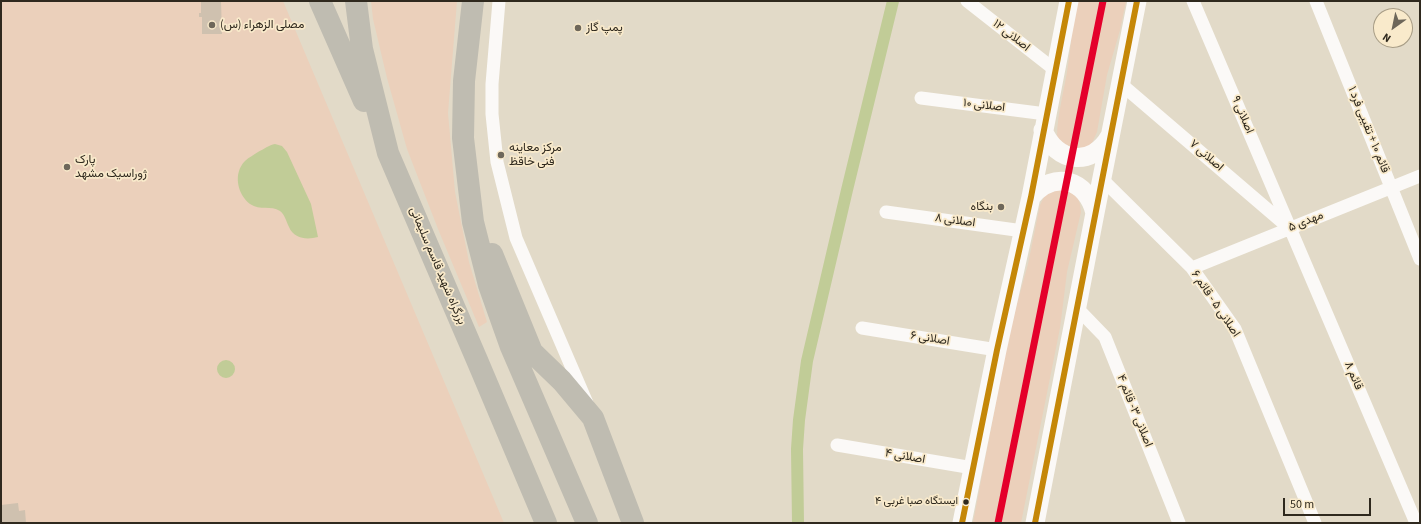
<!DOCTYPE html>
<meta charset="utf-8">
<style>
body{margin:0}
#map{position:relative;width:1421px;height:524px;overflow:hidden;background:#e2dac8;font-family:"Source Sans 3",sans-serif}
canvas{display:block}
.frame{position:absolute;inset:0;border:2px solid #2f291e;pointer-events:none}
.north{position:absolute;left:1373px;top:8px;width:40px;height:40px;box-sizing:border-box;background:#f9eacb;border:1px solid #a89d86;border-radius:50%;rotate:213deg;font-size:11px;font-weight:700;line-height:16px;text-align:center;color:#2f291e}
.north::after{content:'';display:block;margin:auto;width:14px;height:18px;background:#6e675a;clip-path:polygon(50% 0,100% 100%,50% 72%,0 100%)}
.scale{position:absolute;left:1283px;top:498px;width:88px;height:18px;box-sizing:border-box;border:2px solid #2f291e;border-top:0;padding-left:5px;font-size:12px;line-height:14px;white-space:nowrap;color:#2f291e;-webkit-text-stroke:3px #f9eacb;paint-order:stroke}
</style>
<div id="map">
<canvas width="1421" height="524"></canvas>
<div class="frame"></div>
<div class="north">N</div>
<div class="scale">50 m</div>
</div>
<script>
const g = document.querySelector('canvas').getContext('2d');
g.lineJoin = 'round';
function fillPath(path, color) { g.fillStyle = color; g.fill(path, 'evenodd'); }
function trace(path, color, width, dash) { g.strokeStyle = color; g.lineWidth = width; g.lineCap = dash ? 'butt' : 'round'; g.setLineDash(dash || []); g.stroke(path); }
function write(font, color, halo, rows, align = 'center') {
  g.font = font + ' "Source Sans 3",Vazirmatn,sans-serif'; g.lineWidth = 3.5; g.setLineDash([]); g.textBaseline = 'middle'; g.strokeStyle = halo; g.fillStyle = color; for (const [text, x, y, turn = 0] of rows) {
    g.save(); g.translate(x, y); g.rotate((+turn || 0) * Math.PI / 180); g.textAlign = isNaN(turn) ? turn : align; if (halo) g.strokeText(text, 0, 0); g.fillText(text, 0, 0); g.restore();
  }
}
fillPath(new Path2D(`
 M1 1H283L504 523H1Z
 M371 1H457L448 113 455 192 469 262 487 322 479 327 438 229 407 149 387 78 373 19Z
 M1076 1H1126L1120 30 1107 75 1097 132 1092 143 1084 150 1074 151 1057 138C1057 113 1065 89 1068 65 1072 44 1071 22 1076 1Z
 M1062 188C1076 195 1080 196 1081 212L1067 272 1060 328 1021 523H973L1009 333 1028 264 1040 205 1045 195Z`), '#ebd0bb');
fillPath(new Path2D(`
 M275 144 282 146 287 152 311 204 318 237C307 240 294 239 289 227 286 221 285 215 280 211 271 205 260 211 250 204 237 194 233 173 245 161 249 157 254 155 258 152 264 149 269 145 275 144Z
 M217 369a9 9 0 1 1 18 0a9 9 0 1 1-18 0Z`), '#c1cc97');
trace(new Path2D(`
 M798 523 797 449 799 420 807 361 847 190 893 1`), '#c1cc97', 12);
fillPath(new Path2D(`
 M201 1H221L222 34H202V17H199V13H201Z
 M18 503 19 511 25 510 26 523H1V505Z`), '#cfc1af');
trace(new Path2D(`
 M499 1 492 84V114L497 162 516 238 587 403
 M967 1 1055 70
 M1193 1 1416 523
 M1316 1 1420 259
 M1121 84 1288 227
 M921 98 1046 114
 M1102 179 1192 268 1235 329 1315 523
 M886 212 1023 231
 M1192 268 1420 176
 M1076 307 1105 337 1179 523
 M862 328 997 350
 M837 445 973 468`), '#fbf9f7', 13);
trace(new Path2D(`
 M1043 130C1056 163 1092 168 1110 136
 M1031 197C1054 170 1087 179 1095 213
 M962 523 997 350 1031 197 1069 1
 M1035 523 1095 213 1137 1`), '#fbf9f7', 19);
trace(new Path2D(`
 M320 1 364 101
 M356 1 362 49 388 153 477 360 546 523
 M473 1 464 81 463 138 473 222 489 285 511 347 587 523
 M492 254 532 352 562 381 593 418 633 523`), '#bfbcb1', 22);
trace(new Path2D(`
 M962 523 997 350 1031 197 1069 1
 M1035 523 1137 1`), '#c58708', 6);
trace(new Path2D(`
 M998 523 1103 1`), '#e4002b', 7);
for (const [x, y, r, color] of [
 [212,25,4,"#6e675a"],
 [578,28,4,"#6e675a"],
 [501,155,4,"#6e675a"],
 [67,167,4,"#6e675a"],
 [1001,207,4,"#6e675a"],
 [966,502,3.5,"#2f291e"]
]) { const dot = new Path2D(); dot.arc(x, y, r, 0, 2 * Math.PI); g.fillStyle = color; g.fill(dot); trace(dot, '#f9eacb', 1.5); }
write('11px', '#2f291e', '#f9eacb', [
 ["ایستگاه صبا غربی ۴",958,502]
], 'right');
write('12px', '#2f291e', '#f9eacb', [
 ["مصلی الزهراء (س)",220,25],
 ["پمپ گاز",586,28],
 ["مرکز معاینه",509,148],
 ["فنی خاقظ",509,162],
 ["پارک",75,160],
 ["ژوراسیک مشهد",75,174],
 ["بنگاه",993,207,"right"]
], 'left');
write('12px', '#2f291e', '#f9eacb', [
 ["اصلانی ۱۲",1011,36,38],
 ["اصلانی ۱۰",984,106,7],
 ["اصلانی ۹",1242,115,67],
 ["قائم ۱۰ + تقیبی فرد ۱",1368,130,68],
 ["اصلانی ۷",1206,156,41],
 ["اصلانی ۸",955,221,8],
 ["مهدی ۵",1306,222,-22],
 ["بزرگراه شهید قاسم سلیمانی",437,266,67],
 ["اصلانی ۵ - قائم ۶",1215,304,56],
 ["اصلانی ۶",930,339,9],
 ["قائم ۸",1353,376,67],
 ["اصلانی ۳- قائم ۴",1134,411,68],
 ["اصلانی ۴",905,457,10]
]);
</script>
